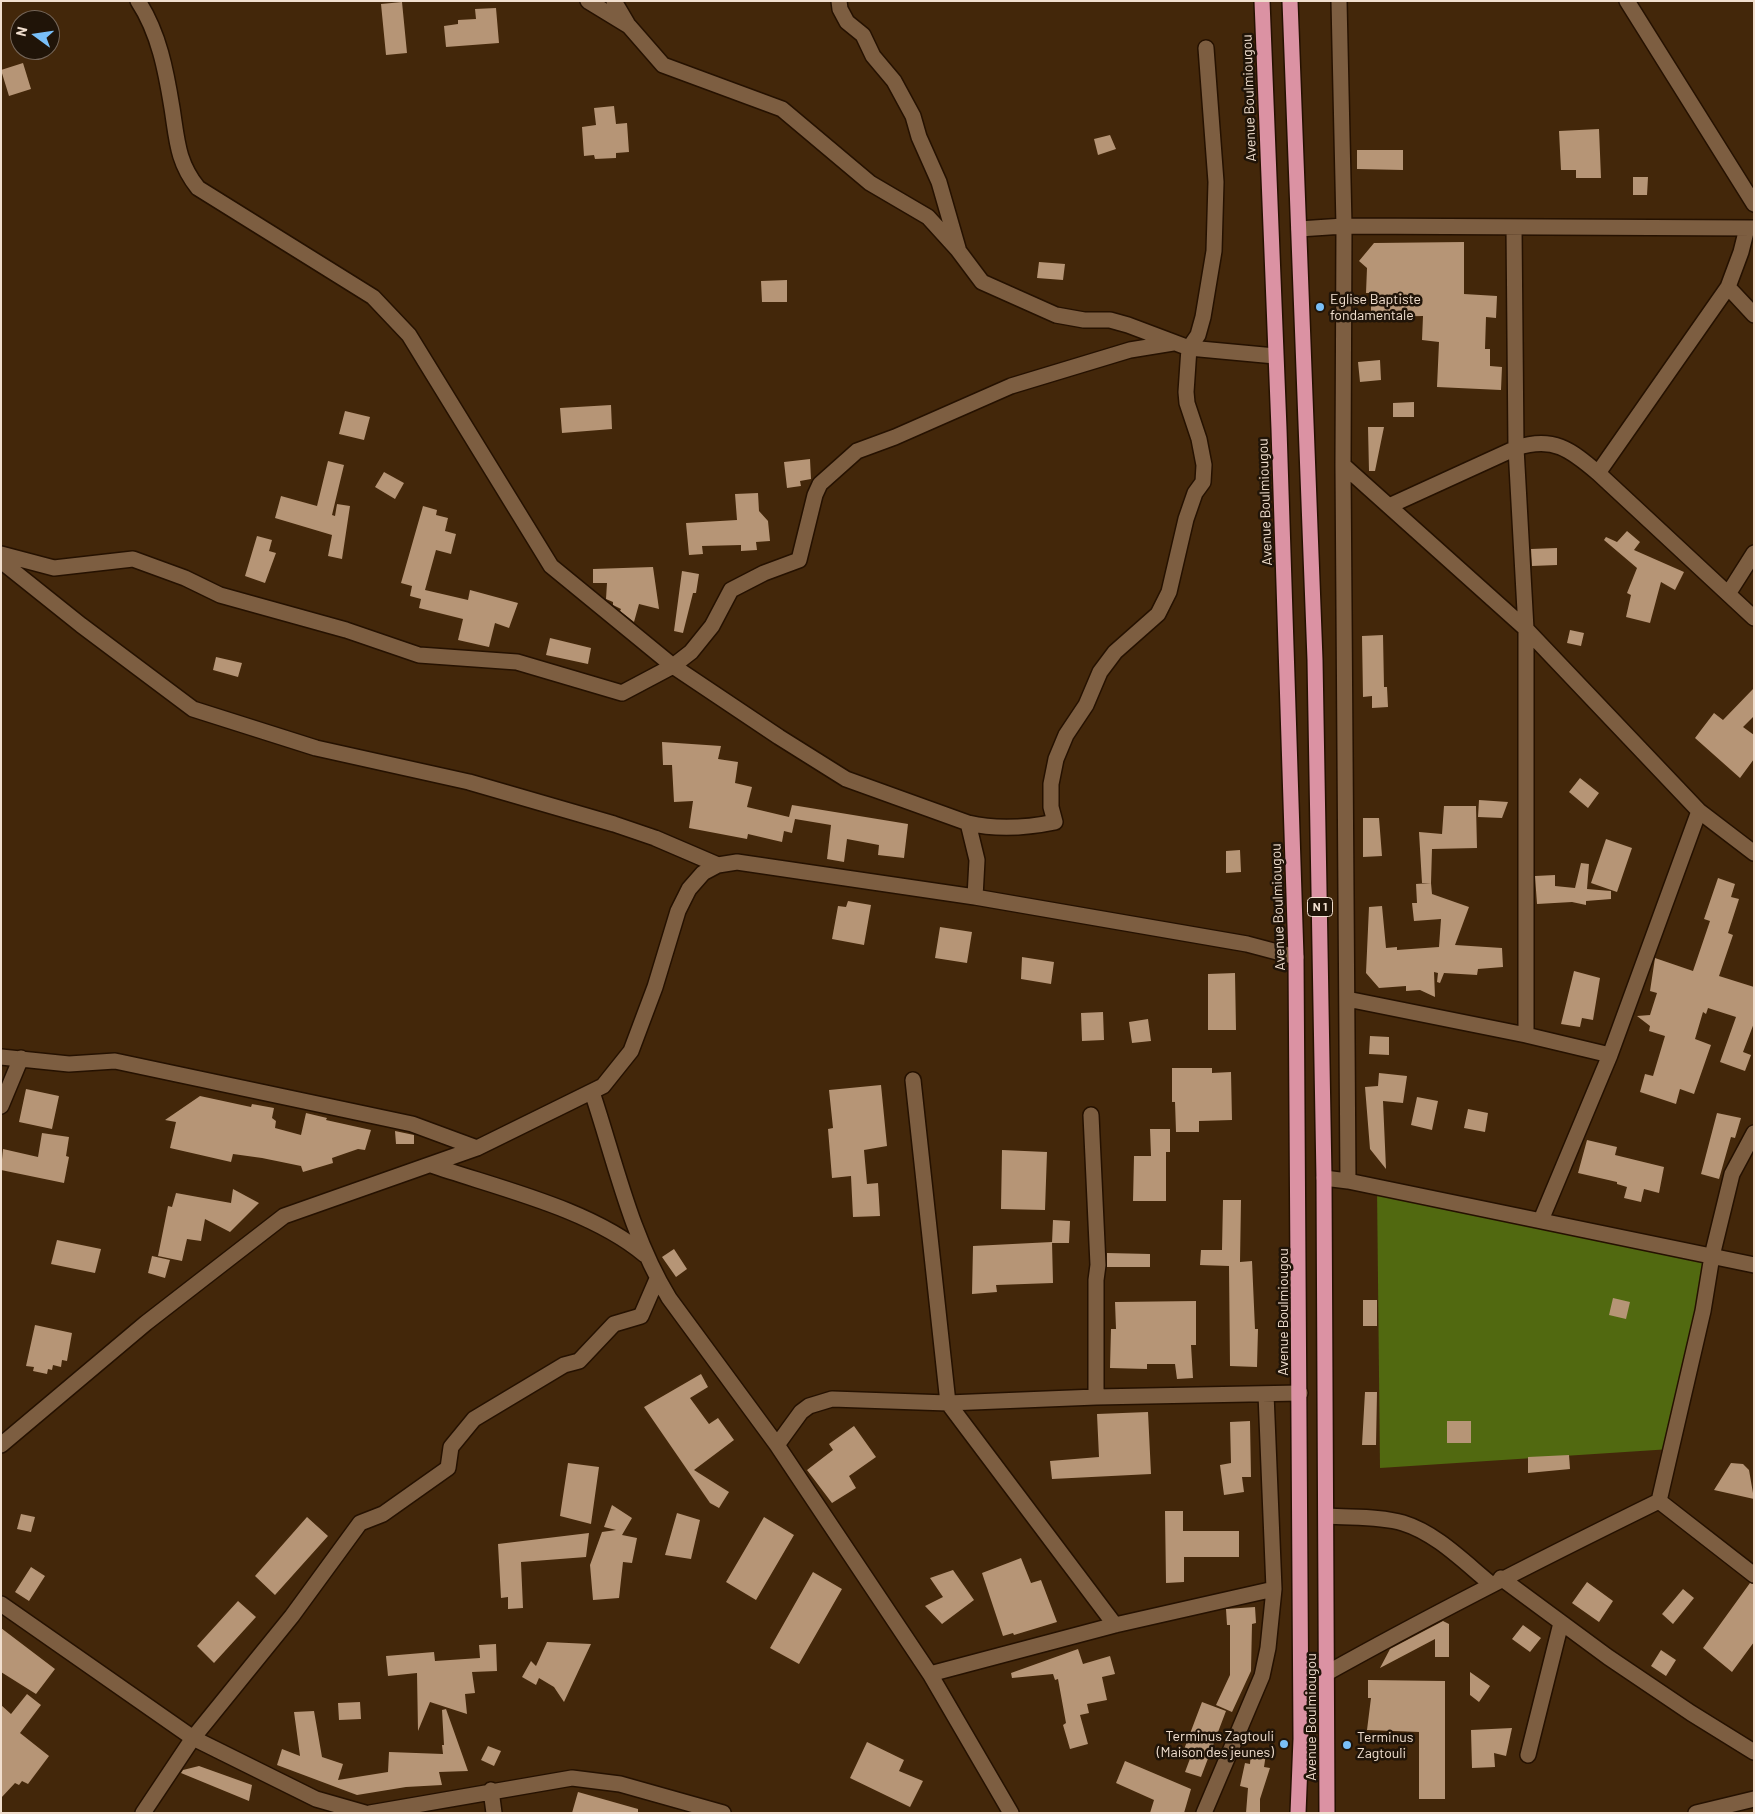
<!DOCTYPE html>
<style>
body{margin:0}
#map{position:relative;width:1755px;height:1814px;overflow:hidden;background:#43270a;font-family:Barlow,sans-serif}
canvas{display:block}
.frame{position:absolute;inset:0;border:2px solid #f1dfcf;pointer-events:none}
.north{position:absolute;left:10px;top:10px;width:50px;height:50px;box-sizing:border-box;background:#201408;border:1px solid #746558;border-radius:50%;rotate:284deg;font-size:14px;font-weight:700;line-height:20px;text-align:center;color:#f1dfcf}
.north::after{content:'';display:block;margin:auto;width:18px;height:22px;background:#79bff8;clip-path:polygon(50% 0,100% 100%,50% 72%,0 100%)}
</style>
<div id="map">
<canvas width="1755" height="1814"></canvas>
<div class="frame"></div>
<div class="north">N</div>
</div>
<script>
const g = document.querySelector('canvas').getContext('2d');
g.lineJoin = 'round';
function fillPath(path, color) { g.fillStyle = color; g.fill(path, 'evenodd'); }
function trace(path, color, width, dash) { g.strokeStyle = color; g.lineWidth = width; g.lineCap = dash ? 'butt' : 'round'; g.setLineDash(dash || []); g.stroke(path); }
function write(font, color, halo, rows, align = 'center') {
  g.font = font + ' Barlow,sans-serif'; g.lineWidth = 5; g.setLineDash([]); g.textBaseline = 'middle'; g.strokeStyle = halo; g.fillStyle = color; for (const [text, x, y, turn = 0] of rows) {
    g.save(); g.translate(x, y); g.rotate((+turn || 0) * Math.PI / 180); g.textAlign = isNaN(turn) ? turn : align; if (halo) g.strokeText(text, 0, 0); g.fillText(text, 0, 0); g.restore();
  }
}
fillPath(new Path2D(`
 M1377 1187 1712 1256 1671 1449 1380 1468Z`), '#516910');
fillPath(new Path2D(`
 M402 2 407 53 386 55 381 4Z
 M496 8 499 43 446 47 444 26 458 24V20L476 19 475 9Z
 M23 63 31 89 9 96 1 70Z
 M614 106 616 124 627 123 629 152 616 153V158L595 159 594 155 584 156 582 127 596 125 594 108Z
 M1599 129 1601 178H1576V170H1561L1559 131Z
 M1110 135 1116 149 1098 155 1094 139Z
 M1357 150H1403V170L1357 169Z
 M1633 177H1648L1647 195H1633Z
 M1464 242V294L1497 296 1496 318 1486 317 1485 349H1490V366L1502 367 1501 390 1437 387 1439 342 1422 340 1423 316 1371 317V293H1366L1367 268 1359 261 1374 243Z
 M1039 262 1065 264 1063 280 1037 278Z
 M787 280V302H762L761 281Z
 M1380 360 1381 380 1360 382 1358 362Z
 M1414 402V417H1393V403Z
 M611 405 612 429 562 433 560 408Z
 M345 411 370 417 364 440 339 434Z
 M1368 427H1384L1375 471H1369Z
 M810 459 811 479 800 481 801 486 787 488 784 462Z
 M328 461 344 465 332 515 335 516 337 504 350 506 342 559 328 556 332 535 275 518 281 496 317 506Z
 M384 472 404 483 395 499 375 487Z
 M758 493 759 511 768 521 770 541 756 542 757 550 741 551V545L702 546 703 554 689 555 686 523 737 520 735 494Z
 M423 506 437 510 436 515 448 518 445 531 456 534 451 554 436 550 425 590 468 600 470 590 518 603 509 628 495 623 489 647 458 640 463 619 419 608 421 599 410 596 412 586 401 583Z
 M1627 531 1640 542 1634 550 1684 572 1675 590 1661 582 1650 623 1626 617 1631 595 1627 593 1637 568 1604 540 1606 537 1617 542Z
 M257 536 272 540 269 551 276 553 265 583 245 576Z
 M1557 548V565L1532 566 1531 549Z
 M653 567 659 609 639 604 634 622 620 611 621 609 613 605V602L606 599 607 583H593V569Z
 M682 571 699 574 696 593H693L683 633 674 631Z
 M1570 630 1584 633 1581 646 1567 643Z
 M1383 635 1384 687H1387L1388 707 1372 708V696L1363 697 1362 636Z
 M550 638 591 648 588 664 546 655Z
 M216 657 242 663 238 677 213 670Z
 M1754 688V716L1743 727 1754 735V759L1740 778 1695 738 1714 713 1723 720Z
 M662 742 721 746 718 759 738 762 735 783 752 787 747 807 789 817 792 805 908 824 904 858 878 855 879 845 847 839 844 862 827 859 831 825 795 819 792 833 784 831 782 842 748 834 747 839 689 828 693 801 674 802 672 765H663Z
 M1580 778 1599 793 1588 808 1569 792Z
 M1479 800 1508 802 1502 818 1478 817Z
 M1444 806H1476L1477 848 1432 849 1431 883H1422L1419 832 1442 834Z
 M1363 818H1379L1382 856 1363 857Z
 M1606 839 1632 848 1617 892 1591 883Z
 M1240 850 1241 872 1226 873V851Z
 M1581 863 1589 864 1587 889 1611 891V899L1586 901V905L1572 902 1537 904 1535 876 1555 875V886L1575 888Z
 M1718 878 1735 884 1731 897 1739 899 1728 933 1733 935 1719 976 1754 987V1023L1743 1052 1751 1055 1745 1071 1720 1062 1736 1017 1708 1008 1706 1014 1703 1012 1695 1039 1711 1045 1694 1094 1680 1089 1676 1104 1640 1092 1645 1074 1653 1076 1665 1036 1649 1031 1650 1026 1637 1016 1650 1015 1657 993 1650 991 1655 958 1693 971 1710 921 1704 919Z
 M1431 883 1432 894 1469 907 1455 945 1502 948 1503 967 1478 969 1477 975 1444 973 1440 983 1437 982 1438 973 1434 972 1435 997 1420 990 1406 991V986L1379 988 1366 973 1369 907 1382 906 1386 948 1397 947V950L1439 947 1441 919 1414 921 1412 903H1417L1416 884Z
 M848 901 871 905 864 945 832 939 838 906 846 907Z
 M940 927 972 932 967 963 935 958Z
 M1022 957 1054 962 1051 984 1021 979Z
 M1574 971 1600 978 1593 1020 1582 1018 1580 1027 1561 1024Z
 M1235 973 1236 1030H1208V974Z
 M1103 1012 1104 1040 1082 1041 1081 1013Z
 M1148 1019 1151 1041 1132 1043 1129 1022Z
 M1370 1036 1389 1037V1055L1369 1054Z
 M1172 1068H1212V1073L1231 1072 1232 1120 1199 1121V1132H1176L1175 1102H1172Z
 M1379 1073 1407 1076 1403 1103 1383 1101 1386 1169 1370 1149 1365 1087 1378 1086Z
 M881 1085 887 1146 864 1150 867 1184 878 1183 880 1216 853 1217 851 1176 832 1178 828 1129 833 1128 829 1090Z
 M26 1089 59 1096 52 1129 19 1122Z
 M200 1096 251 1107 252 1104 274 1108 272 1118 276 1121 275 1128 301 1135 306 1113 327 1118 326 1120 371 1130 365 1150 358 1149 332 1158 333 1163 303 1172 301 1166 262 1158 233 1154 231 1162 170 1148 176 1122 165 1120Z
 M1417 1097 1438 1101 1432 1130 1411 1125Z
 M1468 1109 1488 1113 1485 1132 1464 1128Z
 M1717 1113 1741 1118 1735 1138 1731 1137 1719 1179 1701 1174Z
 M1150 1129H1170V1152H1166V1201H1133L1134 1156H1151Z
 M395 1131 414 1135V1144H396Z
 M42 1133 69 1137 66 1156 69 1157 64 1183 1 1170 3 1149 38 1157Z
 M1587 1140 1617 1147 1615 1155 1664 1167 1659 1193 1644 1189 1641 1202 1624 1198 1627 1187 1617 1184V1182L1578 1173Z
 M1002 1150 1047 1152 1045 1210 1001 1209Z
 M233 1189 259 1203 230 1232 205 1219 201 1241 187 1239 182 1261 158 1256 168 1206 172 1207 176 1193 231 1203Z
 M1223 1200H1241L1240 1262 1252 1261 1255 1329H1258L1257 1367 1230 1366 1229 1266 1200 1265 1201 1250H1222Z
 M1053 1220 1070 1221 1069 1243H1052Z
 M57 1240 101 1249 95 1273 51 1264Z
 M1052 1242 1053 1283 996 1285 997 1292 972 1294 973 1246Z
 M674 1249 687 1269 676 1277 662 1257Z
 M1107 1253 1150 1254V1267H1107Z
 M152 1256 170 1260 165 1278 148 1273Z
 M1613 1298 1630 1302 1626 1319 1609 1315Z
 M1363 1300H1377V1326H1363Z
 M1196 1301V1345H1191L1193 1378 1177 1379 1175 1364H1147V1369L1110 1368 1111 1329H1116L1115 1302Z
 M35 1325 72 1333 67 1361 62 1360 61 1367 53 1365 52 1370 48 1369 47 1374 33 1371 34 1367 26 1366Z
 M701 1374 708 1387 690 1398 709 1424 718 1418 734 1440 694 1470 729 1492 719 1508 710 1503 644 1407Z
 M1365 1392H1377L1376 1445H1362Z
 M1148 1412 1151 1474 1052 1479 1050 1461 1099 1457 1097 1414Z
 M1250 1421 1251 1477H1242L1244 1492 1224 1495 1220 1465 1231 1463 1230 1422Z
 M1447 1421H1471V1443H1447Z
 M854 1426 876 1457 849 1476 856 1488 832 1503 807 1470 833 1450 829 1444Z
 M1569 1455 1570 1469 1528 1473V1457Z
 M568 1463 599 1467 591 1524 560 1516Z
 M1731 1463 1743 1464 1749 1470 1754 1499 1714 1490Z
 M612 1505 632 1518 622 1535 637 1538 632 1563 623 1562 619 1598 593 1600 590 1565 602 1532 616 1530 604 1527Z
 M1165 1511H1183V1531H1239V1557H1184V1582L1166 1583Z
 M677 1513 700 1520 691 1559 665 1555Z
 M21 1514 35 1517 31 1532 17 1529Z
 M307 1517 328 1536 275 1595 255 1576Z
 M764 1517 794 1535 756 1600 726 1582Z
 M589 1533 586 1557 521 1562 523 1608 508 1609V1597L501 1598 498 1544Z
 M1021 1558 1031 1583 1041 1580 1057 1622 1014 1635 1013 1633 1003 1636 982 1573Z
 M31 1567 45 1576 29 1601 15 1592Z
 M953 1570 974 1600 942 1624 925 1606 943 1597 930 1578Z
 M813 1572 842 1589 799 1664 770 1648Z
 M1587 1582 1613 1601 1599 1622 1572 1603Z
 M1750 1583 1754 1584V1642L1732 1672 1703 1648Z
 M1683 1589 1694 1598 1673 1624 1662 1614Z
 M238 1601 256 1617 214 1663 197 1646Z
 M1255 1607 1256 1623 1252 1624 1251 1671 1232 1712 1216 1705 1230 1675V1625H1227L1226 1609Z
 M1443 1621 1449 1624V1657H1435V1639L1380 1668 1390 1649Z
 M1523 1625 1541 1638 1530 1652 1512 1639Z
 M1 1628 55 1669 36 1694 1 1672Z
 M547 1642 591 1644 564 1702 554 1687 539 1678 536 1685 522 1677 531 1661 536 1666Z
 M496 1644 497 1671 472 1672 475 1693 465 1694 467 1714 430 1702 418 1731 417 1673 388 1676 386 1656 434 1652 435 1661 480 1658 479 1645Z
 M1078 1649 1083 1664 1110 1656 1115 1674 1102 1677 1107 1700 1087 1704 1089 1713 1080 1715 1088 1744 1070 1749 1063 1725 1066 1723 1058 1679 1055 1680 1053 1674 1012 1678 1011 1673Z
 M1661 1650 1676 1660 1666 1676 1651 1666Z
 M1470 1672 1490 1686 1479 1702 1470 1695Z
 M1368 1680 1445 1681V1799H1419V1732L1367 1730 1371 1698H1368Z
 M27 1694 41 1705 20 1733 49 1756 28 1784 22 1781 19 1785 15 1783 1 1798V1705L11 1714Z
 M360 1702 361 1719 339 1720 338 1703Z
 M1202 1702 1226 1711 1201 1777 1185 1772 1191 1756 1183 1752Z
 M446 1709 468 1771 439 1772 442 1785 406 1787 357 1795 277 1765 282 1749 300 1756 294 1712 314 1711 322 1757 343 1764 338 1780 388 1772 389 1752 443 1754 442 1745H444L442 1710Z
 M1512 1728 1506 1756 1494 1753 1495 1767 1472 1768 1471 1730Z
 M867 1742 904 1760 899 1771 923 1781 910 1807 850 1778Z
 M488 1746 501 1751 494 1766 481 1760Z
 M1251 1752 1266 1754 1264 1767 1270 1768 1260 1799V1813H1246L1248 1788 1240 1786 1245 1763 1250 1764Z
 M1125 1761 1191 1789 1184 1813H1150L1154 1800 1116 1783Z
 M199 1766 252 1785 249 1801 181 1773 183 1770Z
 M578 1792 638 1809V1813H572Z`), '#b69576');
const minor = new Path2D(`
 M138 1C159 33 166 71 172 108 177 139 177 162 198 188L373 297 409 335 551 566 673 666 779 737 846 779 968 823 977 860 975 897
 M588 1 629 26 663 65 782 109 870 183 928 217 958 250 982 282 1056 315 1084 320H1110L1128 325 1189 348 1275 356
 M614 1 627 23
 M839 1 840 9 847 22 863 35 873 56 894 81 913 116 919 137 939 182 958 248
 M1339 1 1344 226 1343 465 1348 1181
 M1627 1 1754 204
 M1514 227 1516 448 1526 629V1035
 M1299 229 1344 226 1754 228
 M1728 287 1754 315
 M1343 465 1526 629 1699 811 1754 853
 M1598 473 1728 287 1741 252 1747 228
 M1389 506 1516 448C1553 436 1570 449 1598 473L1754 618
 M1 554 54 568 133 559 185 578 220 595 346 630 419 655 517 662 622 693 673 666 691 652 712 626 731 590 764 573 799 560 815 495 820 484 857 451 895 437 1011 386 1130 350 1173 343
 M1 561 81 625 193 709 316 748 469 782 614 824 655 838 718 865
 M1728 594 1754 553
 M968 823C997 830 1026 828 1055 822L1051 807V784L1056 759 1066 735 1086 705 1100 672 1115 652 1158 614 1169 592 1186 519 1195 493 1203 482 1204 465 1199 439 1187 403 1186 392 1189 348 1198 335 1203 317 1214 251 1216 182 1206 48
 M1347 999 1526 1035 1610 1055
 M1 1057 69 1064 115 1061 412 1124 477 1148
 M913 1080 948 1403 1115 1625
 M592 1092C615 1161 631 1236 669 1298L777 1445 930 1674 1011 1813
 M1 1106 21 1058
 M1091 1115 1098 1265 1096 1280V1397
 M431 1165C498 1188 591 1209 645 1255
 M1324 1178 1348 1181 1754 1265
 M1541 1220 1610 1055 1699 811
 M1 1445 146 1323 284 1216 477 1148 603 1086 631 1051 655 987 678 911 689 889 703 873 718 865 737 862 975 897 1247 944 1296 957
 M777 1445 801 1412 809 1406 832 1399 948 1403 1096 1397 1300 1393
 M1659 1501 1703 1311 1712 1256 1732 1174 1754 1133
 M1327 1516C1351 1518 1379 1516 1403 1523 1436 1533 1464 1562 1491 1584
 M1501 1578 1608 1657 1691 1713 1754 1752
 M1 1604 193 1738 316 1799 365 1813
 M1327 1673C1436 1612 1547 1556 1659 1501L1754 1575
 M930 1674 1115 1625 1274 1589
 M1528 1755 1561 1623
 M491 1790 494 1813
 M143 1813 193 1738 292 1616 360 1523 383 1514 448 1468 451 1447 474 1419 564 1365 579 1361 614 1324 641 1316 657 1279
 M370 1813 572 1778 620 1784 723 1813
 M1204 1813 1262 1676 1268 1648 1274 1589 1266 1394
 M1696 1813 1754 1799`);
const highway = new Path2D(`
 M1262 1 1279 429 1296 957 1301 1739 1298 1813
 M1290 1 1315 660 1324 1178 1327 1813`);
trace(minor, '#251100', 18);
trace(highway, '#251100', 18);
trace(minor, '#7d5e41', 15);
trace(highway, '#db92a3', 15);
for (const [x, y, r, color] of [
 [1320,307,5,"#79bff8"],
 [1284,1744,5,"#79bff8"],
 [1347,1745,5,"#79bff8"]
]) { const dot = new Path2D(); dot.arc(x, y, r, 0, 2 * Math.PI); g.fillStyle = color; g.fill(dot); trace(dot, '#201408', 2); }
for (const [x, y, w] of [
 [1320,907,25]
]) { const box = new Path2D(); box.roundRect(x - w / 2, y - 9.5, w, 19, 4); g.fillStyle = '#201408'; g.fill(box); trace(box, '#f1dfcf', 1); }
write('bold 12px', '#f1dfcf', null, [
 ["N 1",1320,907]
]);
write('14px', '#f1dfcf', '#201408', [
 ["Avenue Boulmiougou",1249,98,-92],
 ["Avenue Boulmiougou",1265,502,-92],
 ["Avenue Boulmiougou",1278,907,-92],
 ["Avenue Boulmiougou",1283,1312,-90],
 ["Avenue Boulmiougou",1311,1717,-90]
]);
write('14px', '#f1dfcf', '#201408', [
 ["Eglise Baptiste",1330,299],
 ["fondamentale",1330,315],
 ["Terminus Zagtouli",1274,1736,"right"],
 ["(Maison des jeunes)",1274,1752,"right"],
 ["Terminus",1357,1737],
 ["Zagtouli",1357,1753]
], 'left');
</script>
